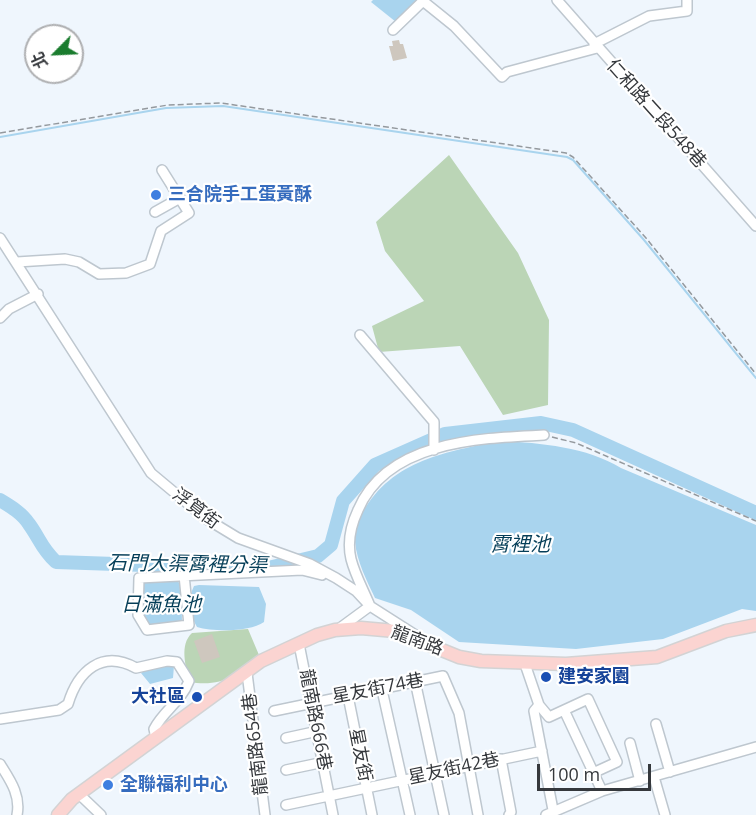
<!DOCTYPE html>
<meta charset="utf-8">
<style>
body{margin:0}
#map{position:relative;width:756px;height:815px;overflow:hidden;background:#eff6fd;font-family:"Open Sans","Noto Sans TC",sans-serif}
canvas{display:block}
.north{position:absolute;left:24px;top:24px;width:60px;height:60px;box-sizing:border-box;background:#fff;border:2px solid #aeafb1;border-radius:50%;rotate:246deg;font-size:16px;font-weight:700;line-height:24px;text-align:center;color:#35383c}
.north::after{content:'';display:block;margin:auto;width:21px;height:27px;background:#1a7c2e;clip-path:polygon(50% 0,100% 100%,50% 72%,0 100%)}
.scale{position:absolute;left:537px;top:764px;width:114px;height:27px;box-sizing:border-box;border:3px solid #35383c;border-top:0;padding-left:8px;font-size:18px;line-height:21px;white-space:nowrap;color:#35383c;-webkit-text-stroke:4px #fff;paint-order:stroke}
</style>
<div id="map">
<canvas width="756" height="815"></canvas>
<div class="north">北</div>
<div class="scale">100 m</div>
</div>
<script>
const g = document.querySelector('canvas').getContext('2d');
g.lineJoin = 'round';
function fillPath(path, color) { g.fillStyle = color; g.fill(path, 'evenodd'); }
function trace(path, color, width, dash) { g.strokeStyle = color; g.lineWidth = width; g.lineCap = dash ? 'butt' : 'round'; g.setLineDash(dash || []); g.stroke(path); }
function write(font, color, halo, rows, align = 'center') {
  g.font = font + ' "Open Sans","Noto Sans TC",sans-serif'; g.lineWidth = 4.5; g.setLineDash([]); g.textBaseline = 'middle'; g.strokeStyle = halo; g.fillStyle = color; for (const [text, x, y, turn = 0] of rows) {
    g.save(); g.translate(x, y); g.rotate((+turn || 0) * Math.PI / 180); g.textAlign = isNaN(turn) ? turn : align; if (halo) g.strokeText(text, 0, 0); g.fillText(text, 0, 0); g.restore();
  }
}
fillPath(new Path2D(`
 M449 155 518 253 549 320 548 405 503 415 460 346 379 352 372 326 424 301 385 251 376 222Z
 M248 629 259 655C236 677 221 687 189 682 186 666 179 645 192 633Z`), '#bbd5b6');
fillPath(new Path2D(`
 M373 0H420L396 22 371 2Z
 M501 441C541 443 587 447 621 468L756 525V611L742 609 663 639 576 649 459 642 411 610 375 598C367 581 357 562 355 542 353 531 358 521 363 512 392 460 448 451 501 441Z
 M178 581 181 587 182 622C165 626 153 631 141 616L142 583Z
 M199 585 259 587 266 604 264 622C250 632 214 632 197 627 190 616 188 597 194 586Z
 M169 665 174 666 173 678 150 684 141 673 147 669Z`), '#a9d4ee');
trace(new Path2D(`
 M0 137 166 108 223 106 567 157 573 160 644 240 756 378`), '#a9d4ee', 2);
trace(new Path2D(`
 M0 500C10 506 22 513 29 524 40 539 41 548 56 562L264 569 318 556 331 545 343 501 375 465 445 434 541 423 573 430 756 513`), '#a9d4ee', 14);
fillPath(new Path2D(`
 M399 40 400 44H403L407 58 393 61 389 46H393L392 41Z
 M212 634 220 657 202 663 194 641Z`), '#cec7be');
const minor = new Path2D(`
 M557 0 756 226
 M393 30 423 1 454 26 502 77 507 72 597 48
 M594 44 649 16 687 11V0
 M155 212 180 198
 M0 238 151 473 205 518 238 538 310 564 336 578 356 591 370 606 417 636
 M17 262 65 259 79 262 99 274 126 273 150 264 161 231 189 213 162 170
 M0 318 9 309 38 294
 M360 335 434 422V450
 M184 575 189 625 147 630 138 615 139 578 302 570 322 575
 M340 628 370 606C364 591 355 575 351 559 347 542 351 525 358 510 387 441 480 438 544 435
 M299 644 333 815
 M525 664 539 705 549 717 588 699 617 762 593 773
 M247 673 265 815
 M415 681 444 815
 M382 690 410 815
 M348 696 372 815
 M539 705 534 711 553 810
 M564 710 602 791
 M274 711 443 676 459 713 478 815
 M0 719 59 710 68 704C78 671 102 649 136 668L167 661 177 662 189 681C181 702 164 710 154 729L156 738
 M656 724 670 772
 M286 738 318 731
 M630 743 640 781
 M501 759 511 812 509 815
 M0 764C10 780 21 795 17 815
 M286 770 324 762
 M654 777 665 815
 M79 794 101 815
 M286 805 542 751
 M546 815 602 791 756 747`);
const major = new Path2D(`
 M58 815 72 799 261 661 317 635 335 630 361 628 395 631 459 657 481 661 566 664 657 657 726 631 756 625`);
trace(minor, '#bec7cf', 12);
trace(major, '#d3d3d4', 15);
trace(new Path2D(`
 M0 133 168 105 221 103 566 153 573 157 646 238 756 374
 M552 437 576 443 756 521`), '#94999e', 1.5, [6, 3]);
trace(minor, '#fff', 9);
trace(major, '#fbd4d1', 12);
for (const [x, y, r, color] of [
 [156,195,6,"#3f7fe0"],
 [546,677,6,"#1a4fb4"],
 [197,697,6,"#1a4fb4"],
 [108,785,6,"#3f7fe0"]
]) { const dot = new Path2D(); dot.arc(x, y, r, 0, 2 * Math.PI); g.fillStyle = color; g.fill(dot); trace(dot, '#fff', 2); }
write('18px', '#35383c', '#fff', [
 ["仁和路二段548巷",656,114,48],
 ["浮筧街",196,509,37],
 ["龍南路",417,641,20],
 ["星友街74巷",378,689,-11],
 ["龍南路666巷",315,720,79],
 ["龍南路654巷",256,744,-97],
 ["星友街",360,755,79],
 ["星友街42巷",454,769,-12]
]);
write('bold 18px', '#366cbe', '#fff', [
 ["三合院手工蛋黃酥",168,195],
 ["全聯福利中心",120,785]
], 'left');
write('bold 18px', '#164399', '#fff', [
 ["建安家園",558,677],
 ["大社區",185,697,"right"]
], 'left');
write('italic 20px', '#053e58', '#fff', [
 ["霄裡池",520,545],
 ["石門大渠霄裡分渠",187,565,1],
 ["日滿魚池",161,605]
]);
</script>
